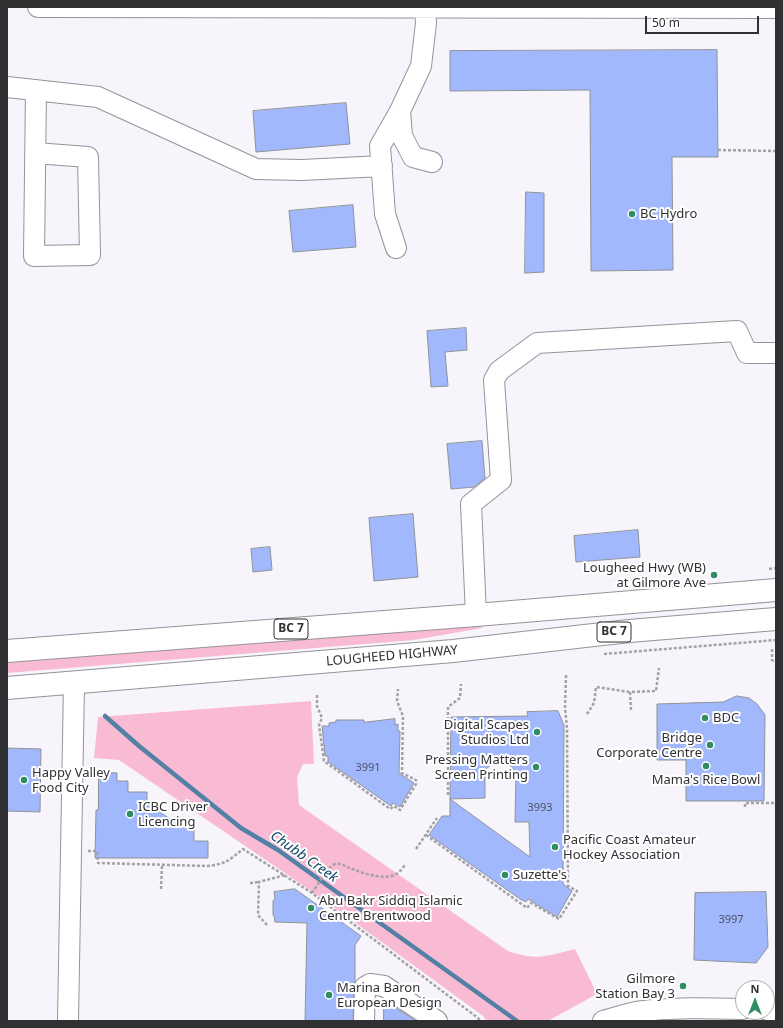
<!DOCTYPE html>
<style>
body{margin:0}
#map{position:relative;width:783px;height:1028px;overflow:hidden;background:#f7f5fb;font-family:"Noto Sans",sans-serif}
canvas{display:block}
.frame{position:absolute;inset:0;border:8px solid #313033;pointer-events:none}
.north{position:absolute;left:735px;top:980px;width:40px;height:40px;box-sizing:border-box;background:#fff;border:1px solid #adacad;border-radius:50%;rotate:0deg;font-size:11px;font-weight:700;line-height:16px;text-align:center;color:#313033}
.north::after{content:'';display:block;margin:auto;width:14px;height:18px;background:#308c62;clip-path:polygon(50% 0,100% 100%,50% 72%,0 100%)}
.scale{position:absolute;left:645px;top:16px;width:114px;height:18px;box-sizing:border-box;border:2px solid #313033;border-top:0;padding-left:5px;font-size:12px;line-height:14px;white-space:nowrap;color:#313033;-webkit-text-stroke:3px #fff;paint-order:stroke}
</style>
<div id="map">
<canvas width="783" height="1028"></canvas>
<div class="frame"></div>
<div class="north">N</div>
<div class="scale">50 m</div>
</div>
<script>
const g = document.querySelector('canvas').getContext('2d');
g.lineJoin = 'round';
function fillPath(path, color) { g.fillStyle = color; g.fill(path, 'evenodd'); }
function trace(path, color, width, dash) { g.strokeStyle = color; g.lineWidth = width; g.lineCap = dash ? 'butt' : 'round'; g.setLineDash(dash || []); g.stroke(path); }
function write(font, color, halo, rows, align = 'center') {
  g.font = font + ' "Noto Sans",sans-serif'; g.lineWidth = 4; g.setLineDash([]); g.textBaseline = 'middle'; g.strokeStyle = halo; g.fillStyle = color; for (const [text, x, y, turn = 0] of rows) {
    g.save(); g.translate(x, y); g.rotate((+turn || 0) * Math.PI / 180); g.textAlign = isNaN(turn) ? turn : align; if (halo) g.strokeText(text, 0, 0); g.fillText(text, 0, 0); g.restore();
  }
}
fillPath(new Path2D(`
 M481 624 482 628 414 640 7 673V662Z
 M311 701 314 764H303L297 777 299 805 508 951C536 961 547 956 575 949L597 994 548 1021H487L483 1016 320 897 119 760 94 758 98 717Z`), '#f8bbd3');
trace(new Path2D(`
 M105 716 139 746 241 828 278 850 517 1021`), '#5381a6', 4.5);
const building = new Path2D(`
 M717 50 718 157H672L673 270 591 271 590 90 450 91V51Z
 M346 103 350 144 256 152 253 111Z
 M526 192 544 193V272L525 273Z
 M353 205 356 247 293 252 289 211Z
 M466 328 467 350 445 352 448 386 431 387 427 331Z
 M482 441 485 478 474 487 451 489 447 444Z
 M413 514 418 577 374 581 369 518Z
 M638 530 640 557 576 562 574 536Z
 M270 547 272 570 253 572 251 549Z
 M737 696 749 698 757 704 765 715 764 801H686V760H657V704L723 702Z
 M558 711 564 725 563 884 572 891 557 917 528 899 526 902 520 899 429 835 442 816H450V799L530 857 529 822H515L516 772 508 763H493L485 770V798L450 799 451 717 528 716 527 712Z
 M395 719V725L398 724V731H400L399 773 414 783 400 807 393 803 391 806 328 762V756H325L322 726H329V723L336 722V720H364V722Z
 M7 748 41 749 40 812 7 811Z
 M99 772 117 773V781H128V792H147V803L170 819H183V827L194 828V841H208V858H95L96 810H98Z
 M295 889 361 936 355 945V981L354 987 353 1021H305L307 923 275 922 274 916 273 915V901L275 898 274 892Z
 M766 892 768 947 756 963 694 960 695 893Z
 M384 1000 416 1021H384Z`);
fillPath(building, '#a1b8fd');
trace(building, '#8f9297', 1);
const minor = new Path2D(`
 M38 7 776 8
 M7 87 98 97 256 169 302 170 382 166
 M400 111 402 136 413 157 432 162
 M35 153 88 157 90 255 34 256 36 90
 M396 248 385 214 380 146 400 111 421 66 426 23 425 7
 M476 615 471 504 501 480 494 380 499 371 537 343 737 331 747 353H776
 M767 1010H776
 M68 1021 74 683
 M364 1021 365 987 370 984 384 986 437 1021
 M603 1021C614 1018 625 1014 636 1012 671 1007 707 1008 743 1009`);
const major = new Path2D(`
 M7 651 476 615 776 590
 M7 688 453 651 629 631 776 619`);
trace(minor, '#959399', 22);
trace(major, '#959399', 24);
trace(new Path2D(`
 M718 150 776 151
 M769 569 776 568
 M772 649V660L776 662
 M604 654 776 640
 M317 695V706L322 718 319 725 324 761 390 809 394 806 400 810 416 784V780L402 773 403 716 397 701 398 689
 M631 710 630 692 656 691 659 668
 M587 714 594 703 596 687 630 692
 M448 795V707L460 698 461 684
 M745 807V803H776
 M426 835 527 908 531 903 559 919 577 891 568 886 567 728 565 708 566 675
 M416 849 437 818
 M88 851H97L98 863 207 866C226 864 228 861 243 849L312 893 478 1018 480 1021
 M250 883 259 882
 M161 889 162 865
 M312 893C318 885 326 868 335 864 340 863 345 866 350 868 362 873 389 883 400 871 402 869 404 866 406 864
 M267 925 258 915 259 882 285 875`), '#a3a2a7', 2.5, [3, 2]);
trace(minor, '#fff', 20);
trace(major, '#fff', 22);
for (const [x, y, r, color] of [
 [632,214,4,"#308c62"],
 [714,575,4,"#308c62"],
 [705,718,4,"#308c62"],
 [537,732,4,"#308c62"],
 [710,745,4,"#308c62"],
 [706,766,4,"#308c62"],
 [536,767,4,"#308c62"],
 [24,780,4,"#308c62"],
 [130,814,4,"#308c62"],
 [555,847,4,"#308c62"],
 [505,875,4,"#308c62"],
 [311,908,4,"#308c62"],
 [683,986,4,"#308c62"],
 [329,995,4,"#308c62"]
]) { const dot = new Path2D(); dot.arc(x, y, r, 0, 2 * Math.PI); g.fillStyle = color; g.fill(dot); trace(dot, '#fff', 1.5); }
write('11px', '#4d5266', null, [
 ["3991",368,768],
 ["3993",540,808],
 ["3997",731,920]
]);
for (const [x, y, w] of [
 [291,629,34],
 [614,632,34]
]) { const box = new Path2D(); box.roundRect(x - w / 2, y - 10, w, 20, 3); g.fillStyle = '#fff'; g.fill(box); trace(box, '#313033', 1); }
write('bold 12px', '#313033', null, [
 ["BC 7",291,629],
 ["BC 7",614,632]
]);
write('13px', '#313033', '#fff', [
 ["BC Hydro",640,214],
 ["Lougheed Hwy (WB)",706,568,"right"],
 ["at Gilmore Ave",706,583,"right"],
 ["BDC",713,718],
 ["Digital Scapes",529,725,"right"],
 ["Studios Ltd",529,740,"right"],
 ["Bridge",702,738,"right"],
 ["Corporate Centre",702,753,"right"],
 ["Pressing Matters",528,760,"right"],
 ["Screen Printing",528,775,"right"],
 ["Happy Valley",32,773],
 ["Food City",32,788],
 ["Mama's Rice Bowl",706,780,"center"],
 ["ICBC Driver",138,807],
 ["Licencing",138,822],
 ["Pacific Coast Amateur",563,840],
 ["Hockey Association",563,855],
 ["Suzette's",513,875],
 ["Abu Bakr Siddiq Islamic",319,901],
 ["Centre Brentwood",319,916],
 ["Gilmore",675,979,"right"],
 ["Station Bay 3",675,994,"right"],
 ["Marina Baron",337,988],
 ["European Design",337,1003]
], 'left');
write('13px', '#313033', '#fff', [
 ["LOUGHEED HIGHWAY",392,656,-5]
]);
write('italic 14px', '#114567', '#fff', [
 ["Chubb Creek",304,857,35]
]);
</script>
